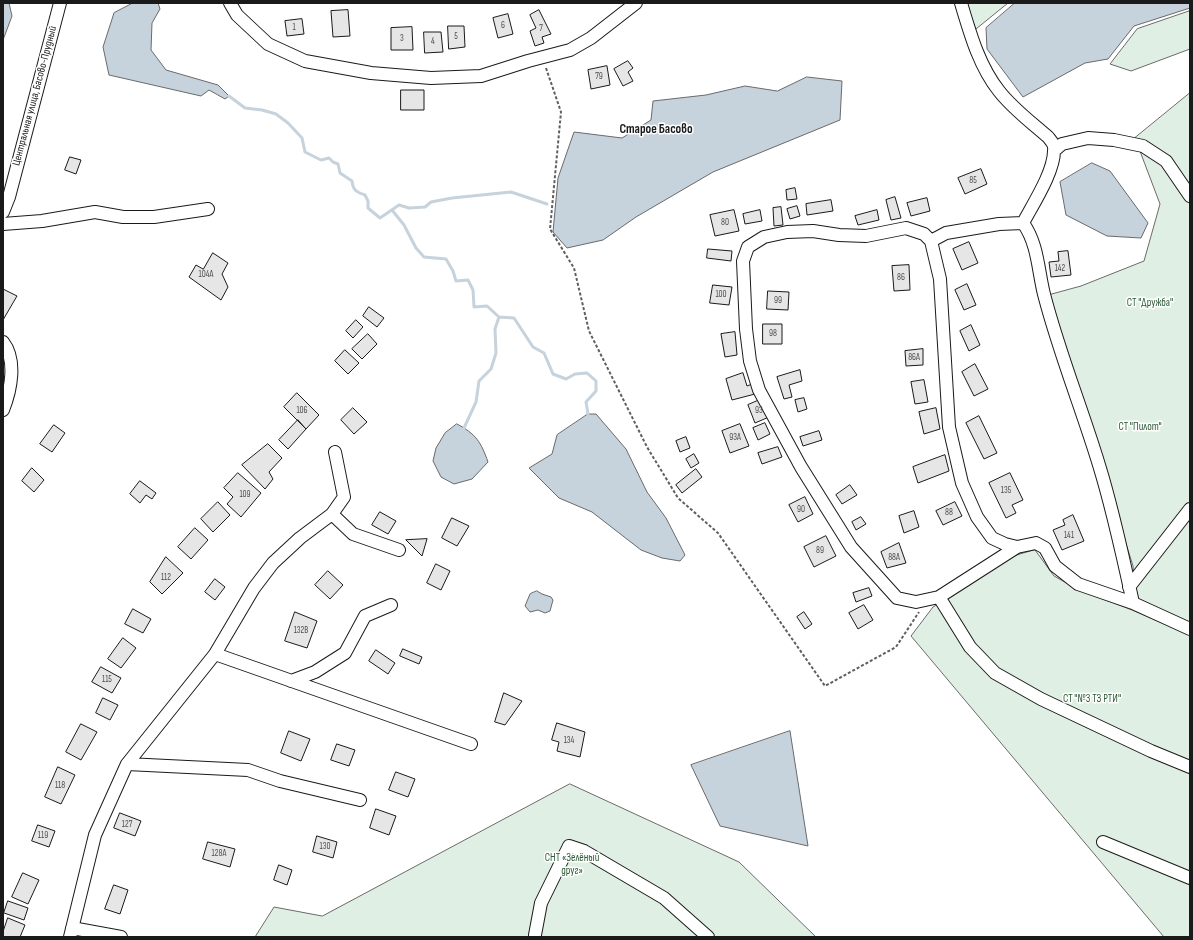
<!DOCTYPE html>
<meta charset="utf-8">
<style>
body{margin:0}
#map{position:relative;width:1193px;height:940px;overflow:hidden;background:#fff;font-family:"Sofia Sans Condensed",sans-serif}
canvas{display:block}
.frame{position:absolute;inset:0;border:4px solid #1a1a1a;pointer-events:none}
</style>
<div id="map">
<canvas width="1193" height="940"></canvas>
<div class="frame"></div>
</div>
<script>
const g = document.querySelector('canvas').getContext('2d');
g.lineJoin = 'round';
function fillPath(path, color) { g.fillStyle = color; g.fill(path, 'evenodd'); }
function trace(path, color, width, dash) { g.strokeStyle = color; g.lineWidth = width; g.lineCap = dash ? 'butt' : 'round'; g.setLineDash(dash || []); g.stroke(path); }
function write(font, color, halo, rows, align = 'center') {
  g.font = font + ' "Sofia Sans Condensed",sans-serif'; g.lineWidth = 3; g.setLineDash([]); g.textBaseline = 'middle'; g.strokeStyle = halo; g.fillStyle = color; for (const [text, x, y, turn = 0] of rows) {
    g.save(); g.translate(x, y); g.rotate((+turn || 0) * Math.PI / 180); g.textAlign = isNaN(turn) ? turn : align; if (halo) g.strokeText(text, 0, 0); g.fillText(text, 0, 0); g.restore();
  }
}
const green = new Path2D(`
 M967 3H1008L976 29Z
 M1190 11V49L1131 71 1110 64 1137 29Z
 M1190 93V624L1135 597 1133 566 1048 295 1081 286 1144 261 1160 204 1135 138Z
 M1035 550 1054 576 1079 590 1132 610 1190 635V937H1164L911 636 933 607 1010 557Z
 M570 784 739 862 816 937H255L274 907 322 916Z`);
fillPath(green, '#e0efe3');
trace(green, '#6a6a6a', 1);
const water = new Path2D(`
 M3 3H9L12 16 3 40Z
 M133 3H158L160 9 152 23 151 50 166 70 218 85 229 96 225 99 209 90 201 96 109 75 103 47 114 13Z
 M1015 3H1190V8L1134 26 1108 59 1085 63 1023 97 987 49 986 28Z
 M807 77 842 81 840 120 713 172 636 217 603 240 567 248 553 232 558 178 574 132 622 138 651 120 653 101 706 95 745 86 777 91Z
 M1092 163 1110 171 1148 223 1141 238 1107 236 1066 215 1060 182Z
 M588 414H596L626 449 647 492 666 518 685 555 680 561 662 558 641 550 592 512 559 498 529 468 552 454 557 435Z
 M457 424C476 434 481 442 488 462L472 479 454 484 441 477 433 461 436 448 445 433Z
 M537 591 542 594 551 597 553 600 550 611 545 613 538 610 530 612 525 606 530 594Z
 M790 731 808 846 720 826 691 765Z`);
fillPath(water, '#c6d2dc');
trace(water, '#6a6a6a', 1);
trace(new Path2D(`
 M229 96 245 108 262 110 276 114 288 123 302 138 305 152 321 160 329 158 333 162 338 164 340 173 352 181C353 190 356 192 365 195L368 201V208L380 218 399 205 409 208 425 207 431 202 452 198 511 192 547 204
 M392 210 404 225 416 248 424 257 446 259 453 271 456 281 468 280 473 290 474 307 487 306 499 317 514 318 533 347 544 353 553 374 566 379 575 374 587 373 596 381V391L586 402 588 414
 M464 428 476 402 479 381 491 369 496 353 495 329 499 317`), '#c6d2dc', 3);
const building = new Path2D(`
 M348 10 350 36 333 37 331 11Z
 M539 10 551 34 542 37 544 43 535 46 530 31 536 28 530 15Z
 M508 14 513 34 498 38 493 18Z
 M302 19 304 34 287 36 285 21Z
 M448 26H464L465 47 449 49Z
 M412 27 413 50H391V28Z
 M424 32H441L443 52 425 53Z
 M628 61 633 68 628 72 633 81 623 86 614 69Z
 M607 66 610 85 591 89 588 70Z
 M401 90H424V110H401Z
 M70 157 81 160 76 174 65 170Z
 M981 169 987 184 965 194 958 178Z
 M795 188 797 199 787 200 786 190Z
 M895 197 901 218 891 220 886 200Z
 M927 198 930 211 911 216 907 203Z
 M831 200 833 211 807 215 806 204Z
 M797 206 800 216 790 219 787 209Z
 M781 207 783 225 774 226 773 208Z
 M734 210 739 231 715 236 710 215Z
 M760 210 762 221 745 224 743 214Z
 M877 210 879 220 858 225 855 216Z
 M969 242 978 263 962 270 953 249Z
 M708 249 732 251 731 261 707 258Z
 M1068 251 1071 275 1051 277 1049 262 1059 261 1058 252Z
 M213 253 228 263 222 274 228 287 221 300 189 277 196 265 203 269Z
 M909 265 910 290 894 291 892 266Z
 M967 284 976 305 964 310 955 290Z
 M713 285 732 287 729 305 710 303Z
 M3 289 17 296 3 320Z
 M768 291 789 292 788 310 767 309Z
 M369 307 384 318 377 327 363 316Z
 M356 320 363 327 353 338 346 331Z
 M763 324H782V344H763Z
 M971 325 980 345 969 351 960 331Z
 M735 332 737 355 725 357 721 334Z
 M368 334 377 344 362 359 352 349Z
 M923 349V365L906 366 905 351Z
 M345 350 359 363 348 374 335 361Z
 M975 364 988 389 974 396 962 372Z
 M800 370 802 381 789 385 792 397 784 399 777 377Z
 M743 373 747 386 752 384 755 394 732 400 726 379Z
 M924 380 928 402 915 404 911 382Z
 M297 393 319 415 306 429 284 407Z
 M804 398 807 409 798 412 795 400Z
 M762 399 769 417 755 423 748 405Z
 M353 408 367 422 354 434 341 420Z
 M936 408 940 429 924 434 919 412Z
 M979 416 997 453 984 459 966 423Z
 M298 420 306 429 288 449 279 440Z
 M765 423 770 434 758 440 753 428Z
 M740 424 749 446 730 453 722 431Z
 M54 425 65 433 52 452 40 444Z
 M819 431 822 440 803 446 800 437Z
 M686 437 690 448 680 452 676 441Z
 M268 444 282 458 269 472 273 479 265 489 242 465Z
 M778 447 782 457 762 464 758 453Z
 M694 454 699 463 691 468 686 459Z
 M945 455 949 471 918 483 913 467Z
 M32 468 44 480 34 492 22 481Z
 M696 469 702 477 682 493 676 485Z
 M238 473 261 493 241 517 227 504 233 497 224 488Z
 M1010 473 1023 500 1012 505 1016 513 1006 518 989 483Z
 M140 481 156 493 152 499 146 495 140 503 130 494Z
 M850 485 857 495 842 504 836 495Z
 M805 497 813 514 798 522 789 505Z
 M218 502 230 515 213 532 201 519Z
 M955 502 962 516 943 525 936 511Z
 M914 511 919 527 904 533 899 516Z
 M380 512 396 521 388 534 372 525Z
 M1073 515 1084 541 1062 550 1053 530 1065 525 1063 520Z
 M861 517 866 524 856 530 852 522Z
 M452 518 469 526 457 546 442 538Z
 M195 528 208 540 191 559 178 547Z
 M826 536 836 556 814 567 804 547Z
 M427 539 422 556 406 540Z
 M899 543 906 563 887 568 881 552Z
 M166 557 183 573 162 594 150 582Z
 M436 564 450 571 441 590 427 583Z
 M328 571 343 585 330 599 315 585Z
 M215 579 225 587 215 600 205 592Z
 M869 588 872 596 856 602 853 593Z
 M864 605 873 620 858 629 849 613Z
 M133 609 151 619 143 633 125 624Z
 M295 612 317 621 307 648 285 641Z
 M804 612 812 624 805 629 797 617Z
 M123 638 136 648 121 668 108 659Z
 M403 649 422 657 419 664 400 656Z
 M376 650 395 663 388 674 369 661Z
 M101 667 121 678 112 693 92 682Z
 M504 693 522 701 505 725 495 722Z
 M103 698 118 705 110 720 96 713Z
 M557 723 585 732 580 757 557 751 559 742 552 740Z
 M81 724 97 732 81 760 66 752Z
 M289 731 310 739 301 761 281 753Z
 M337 744 355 750 349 766 331 760Z
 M58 767 75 775 61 804 45 797Z
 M396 772 415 779 408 797 389 790Z
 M376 809 396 816 389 835 370 828Z
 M120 813 141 821 135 836 114 828Z
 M38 825 55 831 49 847 32 841Z
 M317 836 337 842 333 858 313 852Z
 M208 842 235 849 230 867 203 859Z
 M279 865 292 870 287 885 274 880Z
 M23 873 39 880 28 904 12 897Z
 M114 885 128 890 120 914 105 909Z
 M8 901 28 908 24 920 4 913Z
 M8 918 25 925 20 937H3V932Z`);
fillPath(building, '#e6e6e6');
trace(building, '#1a1a1a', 1);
const minor = new Path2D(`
 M230 3 237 15 268 44 305 61 371 73 431 78 481 76 528 61 570 50 591 38 636 3
 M1055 150 1062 144 1088 138 1114 140 1143 146 1166 161 1190 196
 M3 212 9 197 60 3
 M1023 223C1039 245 1038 274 1045 298 1060 355 1082 409 1099 465 1113 510 1123 557 1133 603
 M3 224 42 221 95 212 123 217H154L208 209
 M931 241 946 233 999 224 1023 223C1033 204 1054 172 1054 151 1055 145 1052 142 1048 137 1031 122 1013 109 999 91 979 66 970 33 961 3
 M3 342C17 360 11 390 3 410
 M332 514 353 534 399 550
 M1017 547 1005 544 992 538 977 517 962 483 949 427 940 279 931 241 924 234 906 228 866 236 839 235 813 231 787 232 764 237 748 247 743 261 746 329 750 361 759 390 801 467 851 547 897 598 916 602 939 597 1017 547 1036 543 1045 548 1055 566 1078 584 1133 603 1190 629
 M1129 587 1190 509
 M939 597 970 647 995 673 1041 699 1151 751 1190 767
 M215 654 471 744
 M291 681 315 672 345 653 365 616 391 605
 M127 764 248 770 280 781 360 800
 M1103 842 1190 878
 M72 928 121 937
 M535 935 541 903 569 846 584 851 664 898 708 937
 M70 937 95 835 127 764 215 654 254 588 273 563 300 538 332 514 344 497 335 452`);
trace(minor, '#1a1a1a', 14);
trace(new Path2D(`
 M546 68 561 112 550 229 574 268 589 331 647 447 678 498 718 533 825 686 896 647 919 612`), '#5f5f5f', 2, [3, 2]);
trace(minor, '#fff', 12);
write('9px', '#4d4d4d', null, [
 ["6",503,26],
 ["1",294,28],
 ["7",541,29],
 ["5",456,37],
 ["3",402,39],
 ["4",433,42],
 ["79",599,77],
 ["85",973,181],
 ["80",725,223],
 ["142",1060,269],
 ["104А",206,275],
 ["86",901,278],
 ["100",721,295],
 ["99",778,301],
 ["98",773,334],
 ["86А",914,358],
 ["106",302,411],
 ["93",759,411],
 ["93А",735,438],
 ["135",1006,491],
 ["109",245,495],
 ["90",801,510],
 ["88",949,513],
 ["141",1069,536],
 ["89",820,551],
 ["88А",894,558],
 ["112",166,578],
 ["132В",301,631],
 ["115",107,680],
 ["134",569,741],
 ["118",60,786],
 ["127",127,825],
 ["119",43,836],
 ["130",325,847],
 ["128А",219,854]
]);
write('11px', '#1a1a1a', '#fff', [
 ["Центральная улица, Басово-Прудный",35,96,-75]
]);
write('11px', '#2b5a34', '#fff', [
 ["СТ \"Дружба\"",1150,303],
 ["СТ \"Пилот\"",1140,427],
 ["СТ \"№3 ТЗ РТИ\"",1092,699],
 ["СНТ «Зелёный",572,858],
 ["друг»",572,871]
]);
write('bold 13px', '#1a1a1a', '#fff', [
 ["Старое Басово",656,130]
]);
</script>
